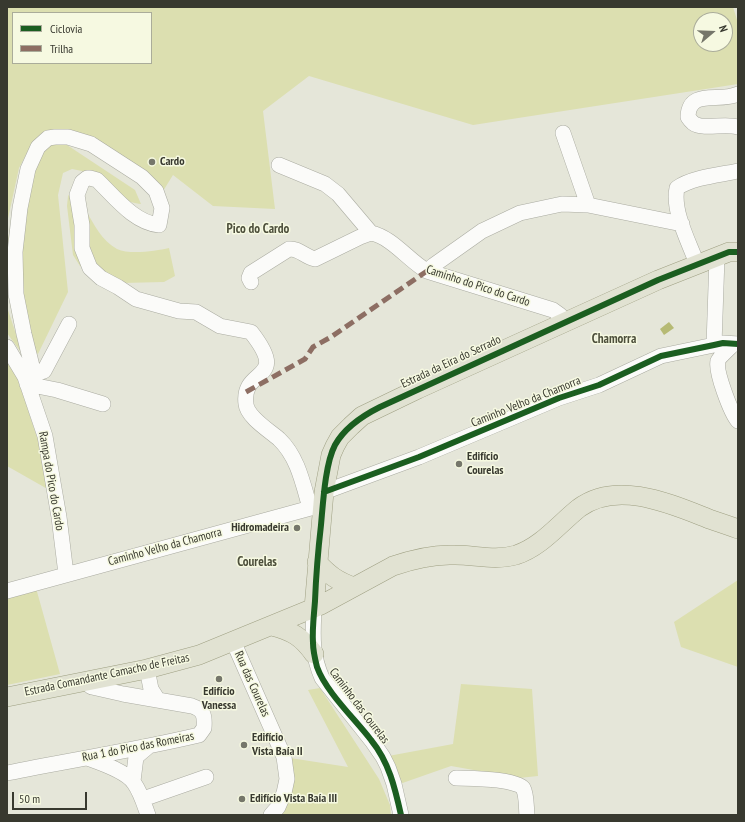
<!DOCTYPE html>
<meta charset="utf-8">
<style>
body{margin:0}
#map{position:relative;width:745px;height:822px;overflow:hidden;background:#e5e6d9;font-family:"PT Sans Narrow",sans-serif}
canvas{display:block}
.frame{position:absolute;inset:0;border:8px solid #38392f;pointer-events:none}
.legend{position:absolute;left:12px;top:12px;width:140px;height:52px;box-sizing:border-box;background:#f6f9e1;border:1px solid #aaac9a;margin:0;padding:5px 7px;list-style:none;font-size:12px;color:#38392f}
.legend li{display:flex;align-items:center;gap:8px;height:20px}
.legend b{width:20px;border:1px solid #aaac9a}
.north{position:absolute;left:693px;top:12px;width:40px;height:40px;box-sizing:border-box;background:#f6f9e1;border:1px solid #aaac9a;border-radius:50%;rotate:71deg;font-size:11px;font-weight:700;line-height:16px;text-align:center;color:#38392f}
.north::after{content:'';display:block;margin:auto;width:14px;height:18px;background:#75766a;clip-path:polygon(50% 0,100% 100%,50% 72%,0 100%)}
.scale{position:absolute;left:12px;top:792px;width:75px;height:18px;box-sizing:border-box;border:2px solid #38392f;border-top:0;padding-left:5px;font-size:12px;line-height:14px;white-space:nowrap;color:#38392f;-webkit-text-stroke:3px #f6f9e1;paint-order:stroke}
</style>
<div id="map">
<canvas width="745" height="822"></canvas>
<div class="frame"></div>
<ul class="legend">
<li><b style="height:5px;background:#1b5e20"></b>Ciclovia</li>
<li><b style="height:5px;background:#8d6e63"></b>Trilha</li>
</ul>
<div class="north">N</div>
<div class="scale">50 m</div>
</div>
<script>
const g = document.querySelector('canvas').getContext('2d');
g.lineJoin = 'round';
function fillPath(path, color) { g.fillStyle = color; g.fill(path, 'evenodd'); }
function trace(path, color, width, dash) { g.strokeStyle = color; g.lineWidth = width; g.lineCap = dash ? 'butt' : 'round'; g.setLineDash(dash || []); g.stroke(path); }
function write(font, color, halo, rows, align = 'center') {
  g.font = font + ' "PT Sans Narrow",sans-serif'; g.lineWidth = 3; g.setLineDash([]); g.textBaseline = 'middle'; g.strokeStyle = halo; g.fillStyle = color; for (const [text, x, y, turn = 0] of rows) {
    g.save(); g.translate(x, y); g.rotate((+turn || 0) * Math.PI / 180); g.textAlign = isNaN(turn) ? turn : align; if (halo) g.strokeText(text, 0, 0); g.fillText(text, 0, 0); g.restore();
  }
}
fillPath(new Path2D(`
 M7 7H733L738 23V84L473 125 309 76 263 111 275 209 213 206 173 175 155 204 148 188 79 139 60 129 47 132 31 145 19 168 7 223ZM13 13H151V63H13ZM701 20H725V44H701Z
 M61 141 135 190 141 204C130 204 98 189 90 181 87 178 85 174 82 171L72 169 63 173 58 195 68 292 38 354 23 344 13 320 7 284V246L17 185 22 165 31 148Z
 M72 190C77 197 82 204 86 211 94 224 102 241 117 249 130 255 156 251 169 248L175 276 164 282 122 283 99 276 80 266 73 255 67 206 68 196Z
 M7 307 23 355 7 333Z
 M8 363 17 376 43 456 51 491 7 466Z
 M738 580V667L681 647 674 622Z
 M36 588 60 674 7 685V597Z
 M461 684 532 689 538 776 519 778 451 766 394 786 383 757 453 744Z
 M320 688 379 779 390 805 391 815H271L278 807 284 757 348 767 308 690Z`), '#dcdfb0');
fillPath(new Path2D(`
 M669 322 674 328 664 335 660 329Z`), '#b6ba74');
const minor = new Path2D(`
 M738 94C719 103 689 88 688 117 690 120 693 124 697 125 708 129 725 123 738 127
 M563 133 588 205
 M279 165 325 184 338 194 371 233C392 237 409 261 427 271L553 310 560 315 563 323
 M697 264C689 242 672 211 677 188 693 177 720 175 738 171
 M427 271 434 265 482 231 520 213 562 204 588 205 682 224
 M251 282 249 278 251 273 289 249C299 248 305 257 315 259L360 237 371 233
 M733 344C729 349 719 357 718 361 715 371 731 413 738 421
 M714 345 717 257
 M7 347 25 377 45 436 59 517 66 574
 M34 374 24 334 16 294 15 252 20 208 28 169 38 147 48 138 55 137H68L91 144 142 177 156 191 162 208 159 225C134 223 114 196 97 180L90 178H87L82 182 77 195 82 225V248L90 268 101 278 118 287 136 299 179 311 196 312 220 326 251 332C291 383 241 366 246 404 247 417 270 431 279 439 298 457 303 484 310 508
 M27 376 44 371 69 324
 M27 384 57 390 103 404
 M324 492 419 457 559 398 599 385 661 356 714 345 723 343 738 344
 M7 591 318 506
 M314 608C313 634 311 653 322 678L372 741 383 757 388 767 394 784 401 815
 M233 641 284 757 287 779 284 793 278 807 271 815
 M147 669 151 689 158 700
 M87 758C101 763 126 771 134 783 141 793 144 804 148 815
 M7 773C71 760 136 750 199 735L204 728C205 716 204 710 192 706L123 694 92 687 90 686 88 681
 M456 778C468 778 517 779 523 788 527 795 526 807 527 815
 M133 781 136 757 149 746
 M143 799 206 777`);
const major = new Path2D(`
 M317 562C329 575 337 581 354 587
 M314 608 324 492 331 455 335 446 340 437 351 426 362 416 418 389 658 280 729 252H738
 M272 626C292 631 302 637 314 654
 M7 697 147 669 199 655 321 605 393 566C413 559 434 554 455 555 476 555 495 561 516 555 541 547 559 524 579 508 618 479 673 505 712 520 721 523 730 526 738 529`);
trace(minor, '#aaaba1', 16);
trace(major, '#9e9f82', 20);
trace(minor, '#fbfbf9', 15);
trace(major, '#e1e2d2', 19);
trace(new Path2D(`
 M246 392 305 359 313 347 331 337 427 271`), '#8d6e63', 5, [10, 5]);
trace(new Path2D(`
 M324 492 419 457 559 398 599 385 661 356 714 345 723 343 738 344
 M401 815C395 788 389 762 371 740 355 719 326 692 317 667 315 659 313 651 313 643 312 629 314 615 315 601 316 576 318 551 321 525 323 504 325 464 335 445 345 427 362 416 380 407L658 280 729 252H738`), '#1b5e20', 6);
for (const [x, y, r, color] of [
 [152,162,4,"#75766a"],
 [459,464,4,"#75766a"],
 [297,528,4,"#75766a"],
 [219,679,4,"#75766a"],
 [244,745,4,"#75766a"],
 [242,799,4,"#75766a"]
]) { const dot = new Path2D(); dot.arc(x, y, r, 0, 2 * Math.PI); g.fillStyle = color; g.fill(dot); trace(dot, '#f6f9e1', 1.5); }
write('bold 12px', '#38392f', '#f6f9e1', [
 ["Cardo",160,162],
 ["Edifício",467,457],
 ["Courelas",467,471],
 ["Hidromadeira",289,528,"right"],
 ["Edifício",219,692,"center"],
 ["Vanessa",219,706,"center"],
 ["Edifício",252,738],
 ["Vista Baía II",252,752],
 ["Edifício Vista Baía III",250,799]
], 'left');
write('12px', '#38392f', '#f6f9e1', [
 ["Caminho do Pico do Cardo",478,286,18],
 ["Estrada da Eira do Serrado",451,362,-25],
 ["Caminho Velho da Chamorra",526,402,-22],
 ["Rampa do Pico do Cardo",51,481,80],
 ["Caminho Velho da Chamorra",165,547,-15],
 ["Estrada Comandante Camacho de Freitas",107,675,-12],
 ["Rua das Courelas",252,684,66],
 ["Caminho das Courelas",359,706,53],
 ["Rua 1 do Pico das Romeiras",138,747,-11]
]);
write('bold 13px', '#4d4f3b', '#f6f9e1', [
 ["Pico do Cardo",258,229],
 ["Chamorra",614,339],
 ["Courelas",257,562]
]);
</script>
